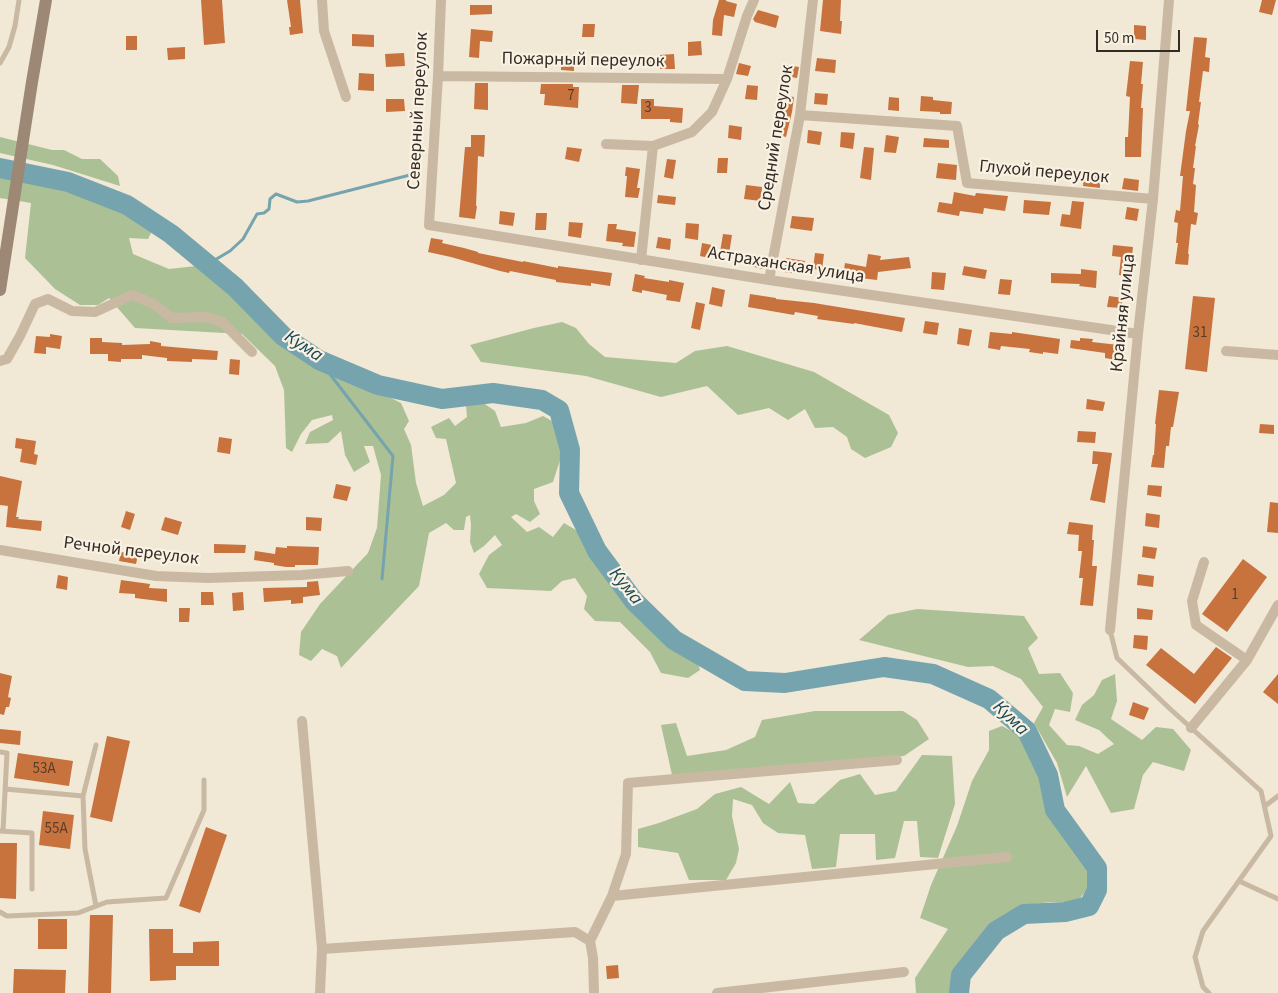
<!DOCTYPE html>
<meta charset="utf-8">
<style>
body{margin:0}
#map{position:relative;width:1278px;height:993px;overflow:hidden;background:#f1e8d6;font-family:"Source Sans 3",sans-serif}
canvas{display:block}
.scale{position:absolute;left:1096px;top:30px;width:84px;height:22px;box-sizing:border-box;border:2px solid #332b25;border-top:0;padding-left:6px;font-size:15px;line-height:18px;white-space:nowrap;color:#332b25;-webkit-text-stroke:4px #f9f1e2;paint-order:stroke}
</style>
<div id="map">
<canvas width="1278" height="993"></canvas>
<div class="scale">50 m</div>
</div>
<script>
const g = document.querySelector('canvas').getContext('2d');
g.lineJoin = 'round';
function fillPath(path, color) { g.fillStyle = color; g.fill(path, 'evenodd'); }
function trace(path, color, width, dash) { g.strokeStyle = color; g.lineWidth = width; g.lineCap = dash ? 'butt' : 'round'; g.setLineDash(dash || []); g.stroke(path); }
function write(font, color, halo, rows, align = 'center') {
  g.font = font + ' "Source Sans 3",sans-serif'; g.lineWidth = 4.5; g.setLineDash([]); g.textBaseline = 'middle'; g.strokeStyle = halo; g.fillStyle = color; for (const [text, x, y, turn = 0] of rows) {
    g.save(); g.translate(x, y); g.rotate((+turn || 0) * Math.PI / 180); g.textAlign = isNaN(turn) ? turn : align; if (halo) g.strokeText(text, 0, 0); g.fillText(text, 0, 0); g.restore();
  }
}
fillPath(new Path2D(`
 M0 137 52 150H64L82 159H100L118 176 120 186 53 165 0 153Z
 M0 175 48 185 114 208 145 220 152 231 148 239 129 238 133 254 169 269 196 266 227 290 279 341 314 363 354 385 379 392 401 403 409 421 404 429 411 445 416 483 423 506 444 495 456 483 446 439 436 438 431 427 449 418 455 426 467 417 466 405 479 400 495 411 501 427 526 423 543 416 552 421 563 451 553 482 534 489V501L540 514 530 522 516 514 511 517 527 532 539 527 553 537 564 523 576 530 590 553 628 605 664 642 697 660 700 670 688 678 661 673 650 652 620 622 595 621 584 609 587 596 575 578 562 581 551 591 487 588 479 574 489 555 502 545 495 535 484 546 474 553 470 542 471 525 470 515 466 517 464 530H454L446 523 429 533 419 586 341 668 337 656 322 649 311 661 299 655 301 632 320 604 368 553 377 528 381 475 373 446H364L370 462 354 472 345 455 341 431 328 443 305 444 310 432 333 420 332 415 312 420 301 434 292 452 286 448 284 390 275 366 242 334 135 328 109 298 98 305H80L55 289 25 258 31 203 0 198Z
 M562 322 576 328 589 344 605 357 676 363 695 351 727 346 814 372 889 415 898 433 891 447 865 458 851 449 847 437 833 427 815 428 805 409 788 420 769 408 738 415 707 386 661 397 586 376 481 362 470 345 534 328Z
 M917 609 1024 616 1038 638 1028 648 1039 674 1060 673 1073 693 1070 712 1055 709 1049 725 1067 745 1079 746 1098 754 1114 744 1099 730 1075 720 1082 705 1094 695 1102 680 1115 674 1117 701 1111 719 1142 740 1156 727 1173 729 1191 750 1184 771 1153 762 1143 775 1134 809 1111 813 1086 766 1067 797 1057 763 1034 723 1043 707 1021 679 993 666 968 667 859 640 888 615Z
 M815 711H903L917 720 929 739 904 756 672 775 661 725 676 723 687 756 726 750 755 737 762 720Z
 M1002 726 1021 736 1042 783 1045 810 1086 864 1089 887 1077 902H1051L1023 905 994 922 954 973 952 993H916L915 978 948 929 920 918 931 885 957 826 972 781 989 750V731Z
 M922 755 952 756 955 804 938 858 920 857 917 821H904L895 858 876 860 875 834H840L836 867 812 869 805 835 778 833 763 823 752 805 733 799 732 816 739 849 736 863 726 880H689L678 853 638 847V829L659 823 697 809 715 794 741 787 769 804 790 782 798 803 814 804 840 780 860 774 875 795 896 791Z`), '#acc096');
trace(new Path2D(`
 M208 264 230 251 243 239 257 214 264 213 269 209 270 199 276 194 297 202 308 201 410 175
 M319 360 393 456 382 579`), '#75a4ae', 3);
trace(new Path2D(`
 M0 168 68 182 127 205 171 234 235 287 283 336 319 360 378 385 442 399 493 393 542 400 559 410 570 450 569 493 597 551 634 601 674 640 745 681 785 683 884 667 933 674 989 699 1027 731 1048 775 1055 810 1097 868V890L1089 906 1065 912 1024 914 996 931 961 975 959 993`), '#75a4ae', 20);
fillPath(new Path2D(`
 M201 0H222L225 43 204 45Z
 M287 0H300L303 33 290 35 289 27H291Z
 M719 0H726V1L737 4 734 17 724 15 722 36 712 35 713 20Z
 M823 0H841L840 21H842L841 34 820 31Z
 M1262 0H1276L1272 15 1259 12Z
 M470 5H492V14L470 15Z
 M758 10 779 16 776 28 755 22 753 19Z
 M583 24H595L594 37H582Z
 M1134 25 1146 26V40L1134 39Z
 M471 29 493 31 492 42 480 41 479 58 469 57Z
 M352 34 374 35V47L352 46Z
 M126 36H137V50H126Z
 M1194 37 1207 38 1205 57 1210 58 1209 72 1203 71 1199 102H1201L1198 124 1199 125 1195 146H1196L1193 168H1195L1193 184 1196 185 1194 212 1198 213 1196 225 1191 224 1188 254H1189L1188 265 1175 264 1178 243H1176L1178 223 1174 222 1176 210 1180 211 1183 176H1180L1186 131 1190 111H1186Z
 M701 41 702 55 688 56V42Z
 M185 47V59L168 60 167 48Z
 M404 53 405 66 386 67 385 54Z
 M674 54 675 69H660V67L632 66 633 57 660 58V55Z
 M817 58 836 60 835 73 815 71Z
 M561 59H574V71L561 70Z
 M1130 61 1143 62 1141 84H1143L1141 108H1143L1141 157H1125V137H1128L1130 97 1126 96Z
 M739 63 751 66 748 76 736 74Z
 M786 65 799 67 797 78 785 76Z
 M359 73 374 74V91L358 90Z
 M475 83H488V110L474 109Z
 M541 84H573V87H579L578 108 544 105 545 94H540Z
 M622 85H639L637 104 621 103Z
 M747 85 758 86 757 100 745 99Z
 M815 93 828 94 827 105 814 104Z
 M779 95 794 97 792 112 786 137 775 134 780 110H777Z
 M921 96 933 97V100L952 102 951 114H940V112L920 111Z
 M889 97 899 98V111L888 110Z
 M386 99H404L405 111 386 112Z
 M641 99H654V106L683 108 682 123 670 122V119H641Z
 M729 125 742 127 741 140 728 138Z
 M808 130 822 132 820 145 807 143Z
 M841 132 855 133 853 149 840 147Z
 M471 135H485L484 157 478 156 476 206H477L475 219 459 217 465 147H471Z
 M886 135 899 137 896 153 884 152Z
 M924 138 949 140V148L923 147Z
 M567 147 582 149 579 162 565 159Z
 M864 147 874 148 871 180 860 178Z
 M718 158H728L727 173H717Z
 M667 159 676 160 673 179 664 177Z
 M938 163 957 165 956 180 936 178Z
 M626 167 640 169 637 188H640L638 198 625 197 627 176H625Z
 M1084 173 1100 174V188L1083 186Z
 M1124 178 1139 180 1138 191 1122 189Z
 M746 185 762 187 761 201 744 199Z
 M954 192 975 196 976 193 1008 196 1005 211 984 208 983 214 960 211 959 216 937 212 939 202 952 204Z
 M658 195 676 197 675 205 657 203Z
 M1024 200 1051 202 1049 215 1023 213Z
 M1072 201 1084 202 1081 229 1060 226 1062 214 1070 215Z
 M1127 207 1139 209 1137 221 1125 219Z
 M500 211 515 213 513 226 499 224Z
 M536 213H547L546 230H535Z
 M792 216 814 218 812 231 790 228Z
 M569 222 583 223 581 238 568 236Z
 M686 223 699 224 698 240 685 238Z
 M608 224H617L616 229 636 232 634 247 622 246 623 243 606 241Z
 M723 234 732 235 729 254 720 252Z
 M658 237 671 239 670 250 656 248Z
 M431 238 443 240 442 243 464 248 478 252V253L523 262V261L558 268V266L612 273 610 286 591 283V286L556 282V280L510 271 509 273 500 271 451 257 428 252Z
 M702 243 712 245 709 258 700 256Z
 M1113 245 1133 247 1131 265H1132L1131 277 1119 275 1121 257 1112 256Z
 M815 253 824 254 822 270 813 269Z
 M752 254 766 257 763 269 750 266Z
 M868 254 881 256 880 260 909 257 911 268 878 272 877 280 843 276 845 263 866 267Z
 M786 258 805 261 803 274 784 272Z
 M964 266 987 270 985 279 962 275Z
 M1081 269 1097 271 1096 288 1079 286 1080 284 1051 283V273L1081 274Z
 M932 272 946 273 944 290 931 289Z
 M635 274 645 276 644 278 669 282V280L684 283 680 302 666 300 667 295 642 290V293L632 291Z
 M1000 279 1012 280 1010 295 998 294Z
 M712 287 725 290 722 307 709 304Z
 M750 294 776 298V299L814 303 905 318 902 332 854 323V324L817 319 818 316 795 312 794 315 748 307Z
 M1109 296 1123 298 1121 308 1107 307Z
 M1193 296 1215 298 1207 372 1185 369Z
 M696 302 705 304 700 330 691 328Z
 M925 321 939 323 937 335 923 333Z
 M959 328 972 330 969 346 957 344Z
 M990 332 1012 334V332L1060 339 1058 354 1043 352V354L1029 352 1030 349 1001 346 1000 350 988 348Z
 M50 334 62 336 60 349 46 347V354L34 353 36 336 50 337Z
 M90 338H102V342L122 343V345L150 344V341L161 343V346L218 351 217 360 192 359V362L167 361V358L142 355V359H121V362L108 361V354H90Z
 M1080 338 1093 339 1092 342 1119 345 1117 360 1105 358V353L1070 348 1071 340 1080 341Z
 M230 359 240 360 239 375 229 374Z
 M1159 390 1179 392 1173 427H1171L1169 446H1166L1164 468 1151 467 1153 455H1154L1156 424H1155Z
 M1087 399 1105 402 1103 411 1086 409Z
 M1260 424 1274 425V434L1259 433Z
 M1078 431 1096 432 1095 443 1077 442Z
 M219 437 232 439 230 454 217 452Z
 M16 438 36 441 34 454 38 455 36 465 20 462 22 449 15 448Z
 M1093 451 1112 453 1105 503 1090 500 1098 464H1092Z
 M0 476 22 481 16 517H19L18 519 42 521 41 531 6 527 8 506 0 505Z
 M336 484 351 487 347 501 333 498Z
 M1148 485 1162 486 1161 497 1147 495Z
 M1270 502 1278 503V533L1267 532Z
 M126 511 135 514 130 530 121 527Z
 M1146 513 1160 515 1159 528 1145 526Z
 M165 517 182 522 178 535 161 530Z
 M306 517 322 518 321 531 306 530Z
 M1069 522 1093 525 1092 540H1094L1092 566H1097L1093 606 1080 605 1083 578H1079L1082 551H1078L1079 535 1067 534Z
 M214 544 246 545 245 553H214Z
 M287 546 319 547 318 565H295V567H286L274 565V563L254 560 255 551 275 554 276 547 287 548Z
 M1143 546 1157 548 1155 559 1142 557Z
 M121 552 138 555 136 564 119 561Z
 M1243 559 1267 577 1227 632 1202 614Z
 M1138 574 1154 576 1153 587 1137 585Z
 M58 575 68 577 67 590 56 588Z
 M121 580 150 584 149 588 167 589V602L135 598V594L119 593Z
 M318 581 320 595 303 597V603L291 604V600L264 602 263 588 307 587V582Z
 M201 592H213L214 605H201Z
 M243 592 244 610 233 611 232 593Z
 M179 608H190L189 622H179Z
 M1137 608 1153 610 1152 620 1137 619Z
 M1134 635 1148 636 1147 650 1133 648Z
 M1216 647 1232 658 1195 704 1146 665 1161 648 1194 674Z
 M0 673 12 676 8 697 11 698 9 707H6L4 715 0 714Z
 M1278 674V704L1263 692Z
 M1133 702 1149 708 1144 720 1129 715Z
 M0 729 21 731 20 745 0 743Z
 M107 736 130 741 112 822 90 817Z
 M18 753 73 761 69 786 14 778Z
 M43 811 74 815 70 849 39 845Z
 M206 827 227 835 200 913 179 906Z
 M0 843H17L16 899 0 898Z
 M90 915H113L111 993H88Z
 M38 919H67V949H38Z
 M149 929H173V953H193V942L219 941V966H176V980L150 981Z
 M618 965 619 978 607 979 606 966Z
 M14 969 66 970 65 993H13Z`), '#c8723d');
trace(new Path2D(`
 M0 63 9 47 15 26 19 0
 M1110 630 1117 658 1168 707 1261 791 1271 836 1203 931 1195 957 1203 987 1209 993
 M0 752 7 753 3 831
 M5 789 83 796 96 745
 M83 796 85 849 96 906
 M1265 806 1278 796
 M0 831 32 833V889
 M1239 881 1278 899
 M0 912 7 916 78 913 107 902 166 898 204 810V780`), '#c9b9a2', 5);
trace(new Path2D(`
 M322 0 324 31 346 97
 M441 0 438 76 429 225 769 280 1138 334
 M438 76 727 79
 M800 115 957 126 967 183 1153 199
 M606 144 653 146
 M641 260 653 146 692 132 712 112 727 79 747 16 754 0
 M769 280 800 115 813 0
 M1226 351 1278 355
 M0 361 7 359 20 336 35 304 48 299 72 311 95 312 132 295 154 304 172 318 207 317 222 322 252 352
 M0 550 156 576 208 578 302 575 348 571
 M1204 562 1192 601 1196 625 1247 660
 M1110 630 1138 334 1153 199 1169 0
 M302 721 322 949 320 993
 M1191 728 1247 660 1278 605
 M612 896 626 854 628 783 897 760
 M590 941 612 896 1007 857
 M322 949 575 932 590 941 593 958 594 993
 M717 993 904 972`), '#c9b9a2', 10);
trace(new Path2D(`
 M0 290 32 82 46 0`), '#9c8874', 12);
write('15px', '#583d2b', null, [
 ["7",571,97],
 ["3",648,109],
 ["31",1200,334],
 ["1",1235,596],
 ["53А",44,770],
 ["55А",56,830]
]);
write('18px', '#332b25', '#f9f1e2', [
 ["Пожарный переулок",583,61,1],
 ["Северный переулок",419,111,-87],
 ["Средний переулок",777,138,-81],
 ["Глухой переулок",1044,173,5],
 ["Астраханская улица",786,266,9],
 ["Крайняя улица",1124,313,-84],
 ["Речной переулок",131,552,7]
]);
write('italic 19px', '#1a4955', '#f9f1e2', [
 ["Кума",303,347,33],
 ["Кума",625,587,51],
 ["Кума",1010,719,44]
]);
</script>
